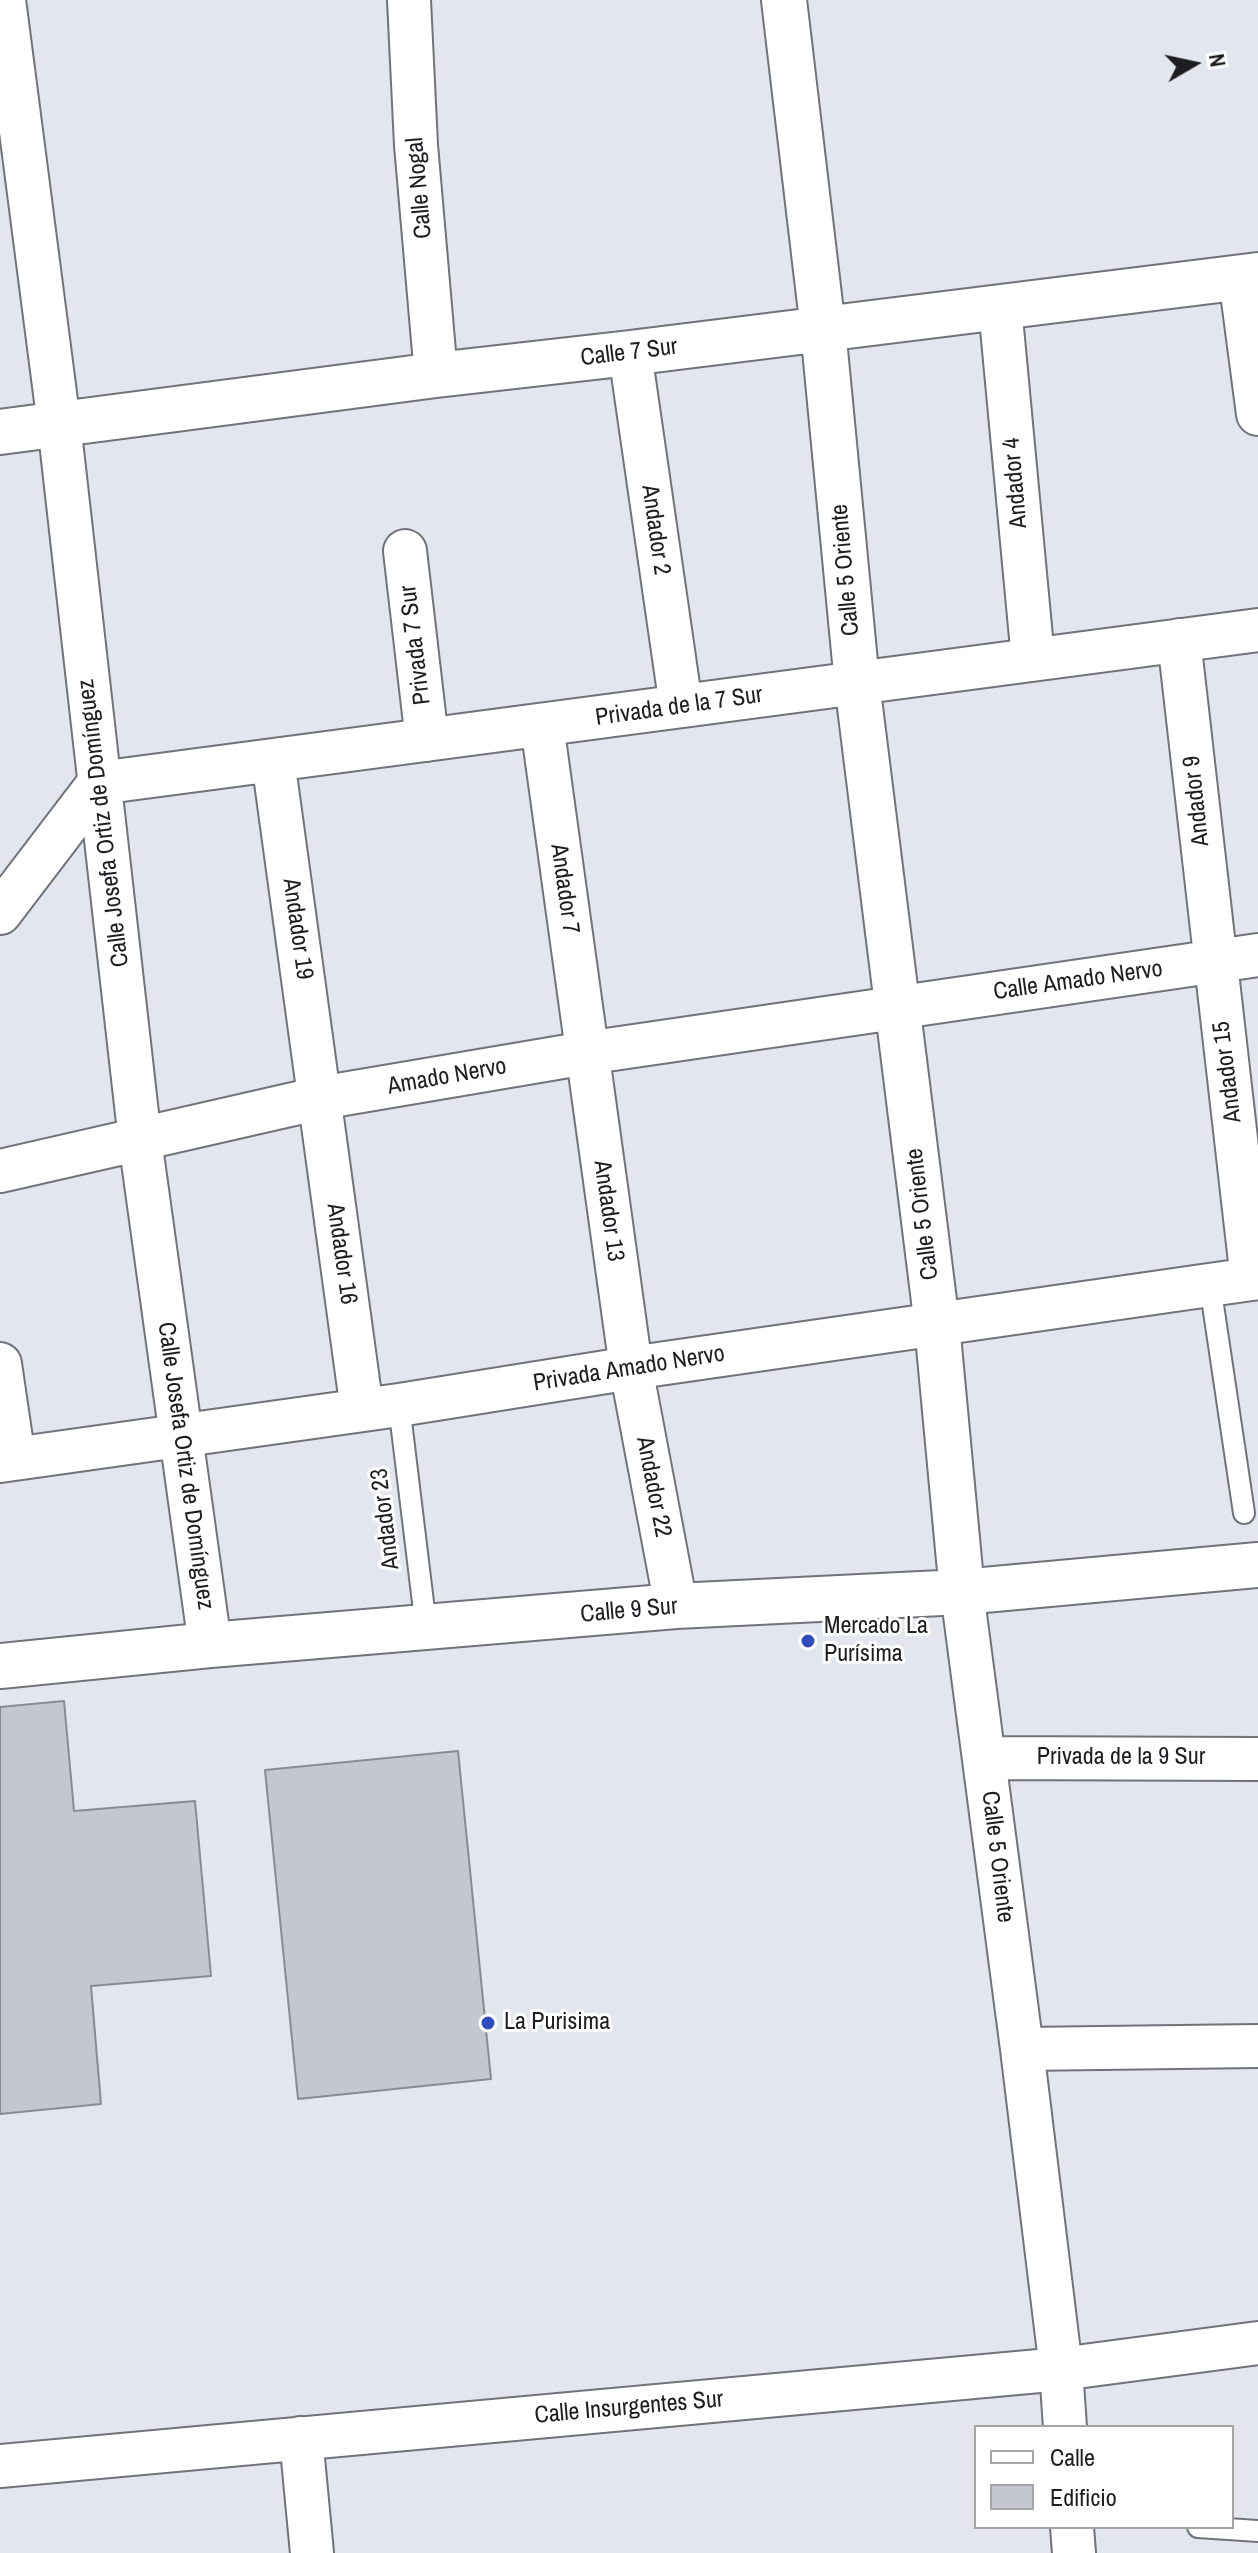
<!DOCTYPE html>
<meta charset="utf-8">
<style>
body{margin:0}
#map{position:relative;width:1258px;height:2553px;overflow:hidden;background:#e3e6ee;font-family:"Archivo Narrow",sans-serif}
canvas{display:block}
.legend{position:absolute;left:974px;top:2425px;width:260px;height:104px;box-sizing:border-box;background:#fff;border:2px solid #a5a5a6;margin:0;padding:10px 14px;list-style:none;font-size:24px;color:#1d1e21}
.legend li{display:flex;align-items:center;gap:16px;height:40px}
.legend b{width:40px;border:2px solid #a5a5a6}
.north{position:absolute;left:1154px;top:24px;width:80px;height:80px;-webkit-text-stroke:6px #fff;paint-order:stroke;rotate:81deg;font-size:22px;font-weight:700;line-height:32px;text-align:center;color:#1d1e21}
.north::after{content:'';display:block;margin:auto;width:28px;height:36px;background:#1d1e21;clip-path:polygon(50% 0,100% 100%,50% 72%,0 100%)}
</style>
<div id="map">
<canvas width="1258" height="2553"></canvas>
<ul class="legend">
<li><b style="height:10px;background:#fff"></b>Calle</li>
<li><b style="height:22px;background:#c4c7cf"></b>Edificio</li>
</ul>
<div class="north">N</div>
</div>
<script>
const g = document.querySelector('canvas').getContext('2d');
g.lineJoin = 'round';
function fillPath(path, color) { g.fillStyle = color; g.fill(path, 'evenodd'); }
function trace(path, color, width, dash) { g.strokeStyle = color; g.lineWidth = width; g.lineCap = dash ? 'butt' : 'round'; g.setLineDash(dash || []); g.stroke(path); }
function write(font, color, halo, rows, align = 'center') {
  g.font = font + ' "Archivo Narrow",sans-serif'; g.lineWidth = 6; g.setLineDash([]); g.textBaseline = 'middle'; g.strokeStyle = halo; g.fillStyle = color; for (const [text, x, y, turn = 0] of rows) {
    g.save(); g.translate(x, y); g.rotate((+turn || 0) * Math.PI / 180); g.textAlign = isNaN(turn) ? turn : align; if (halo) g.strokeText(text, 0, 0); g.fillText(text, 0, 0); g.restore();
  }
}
const building = new Path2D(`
 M64 1701 74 1811 195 1801 211 1976 91 1986 101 2104 0 2114V1707Z
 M458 1751 491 2079 298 2099 265 1770Z`);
fillPath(building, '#c4c7cf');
trace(building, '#888b92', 2);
const lane = new Path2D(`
 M1210 1285 1244 1513
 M399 1405 426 1627
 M1198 2527 1258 2531`);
const street = new Path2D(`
 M4 0 59 424 140 1140 210 1645
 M409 0 416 145 436 375
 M1240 277 1258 414
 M1000 307 1033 659
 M630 353 681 706
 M405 551 427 740
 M1179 640 1252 1279
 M542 725 631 1368 676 1606
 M273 760 362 1410
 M0 913 99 783 1258 630
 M0 1171 320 1098 586 1053 1258 955
 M0 1364 14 1459
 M0 1461 399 1405 631 1368 1258 1278
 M962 1592 1022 2049 1061 2369 1065 2427
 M985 1758 1258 1759
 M1022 2049 1258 2046
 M301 2438 312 2553
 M0 2466 1061 2369 1258 2343
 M1072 2527 1074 2553`);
const secondary = new Path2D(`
 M784 0 823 329 857 683 937 1325 962 1592
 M0 432 436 375 630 353 1258 275
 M0 1666 210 1645 676 1606 962 1592 1258 1565`);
trace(lane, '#70737a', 24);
trace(street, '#70737a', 46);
trace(secondary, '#70737a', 48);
trace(lane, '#fff', 20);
trace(street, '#fff', 42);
trace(secondary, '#fff', 44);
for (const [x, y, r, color] of [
 [808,1641,8,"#304cbd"],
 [488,2023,8,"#304cbd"]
]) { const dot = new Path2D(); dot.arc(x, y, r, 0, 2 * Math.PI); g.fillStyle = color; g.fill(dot); trace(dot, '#fff', 3); }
write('24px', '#1d1e21', '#fff', [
 ["Calle Nogal",420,188,-95],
 ["Calle 7 Sur",629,353,-7],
 ["Andador 4",1016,483,-95],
 ["Andador 2",655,530,82],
 ["Calle 5 Oriente",846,570,-95],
 ["Privada 7 Sur",416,645,-97],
 ["Privada de la 7 Sur",679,707,-8],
 ["Andador 9",1197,801,-96],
 ["Calle Josefa Ortiz de Domínguez",104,823,-97],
 ["Andador 7",564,889,82],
 ["Andador 19",297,929,82],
 ["Calle Amado Nervo",1078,981,-8],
 ["Andador 15",1228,1072,-97],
 ["Amado Nervo",447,1077,-10],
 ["Andador 13",608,1211,82],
 ["Calle 5 Oriente",923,1214,-97],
 ["Andador 16",341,1254,82],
 ["Privada Amado Nervo",629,1369,-9],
 ["Calle Josefa Ortiz de Domínguez",185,1466,82],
 ["Andador 22",653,1487,79],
 ["Andador 23",386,1519,-97],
 ["Calle 9 Sur",629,1611,-5],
 ["Privada de la 9 Sur",1121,1758],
 ["Calle 5 Oriente",997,1857,83],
 ["Calle Insurgentes Sur",629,2408,-5]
]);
write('24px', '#1d1e21', '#fff', [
 ["Mercado La",824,1627],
 ["Purísima",824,1655],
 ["La Purisima",504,2023]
], 'left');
</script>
